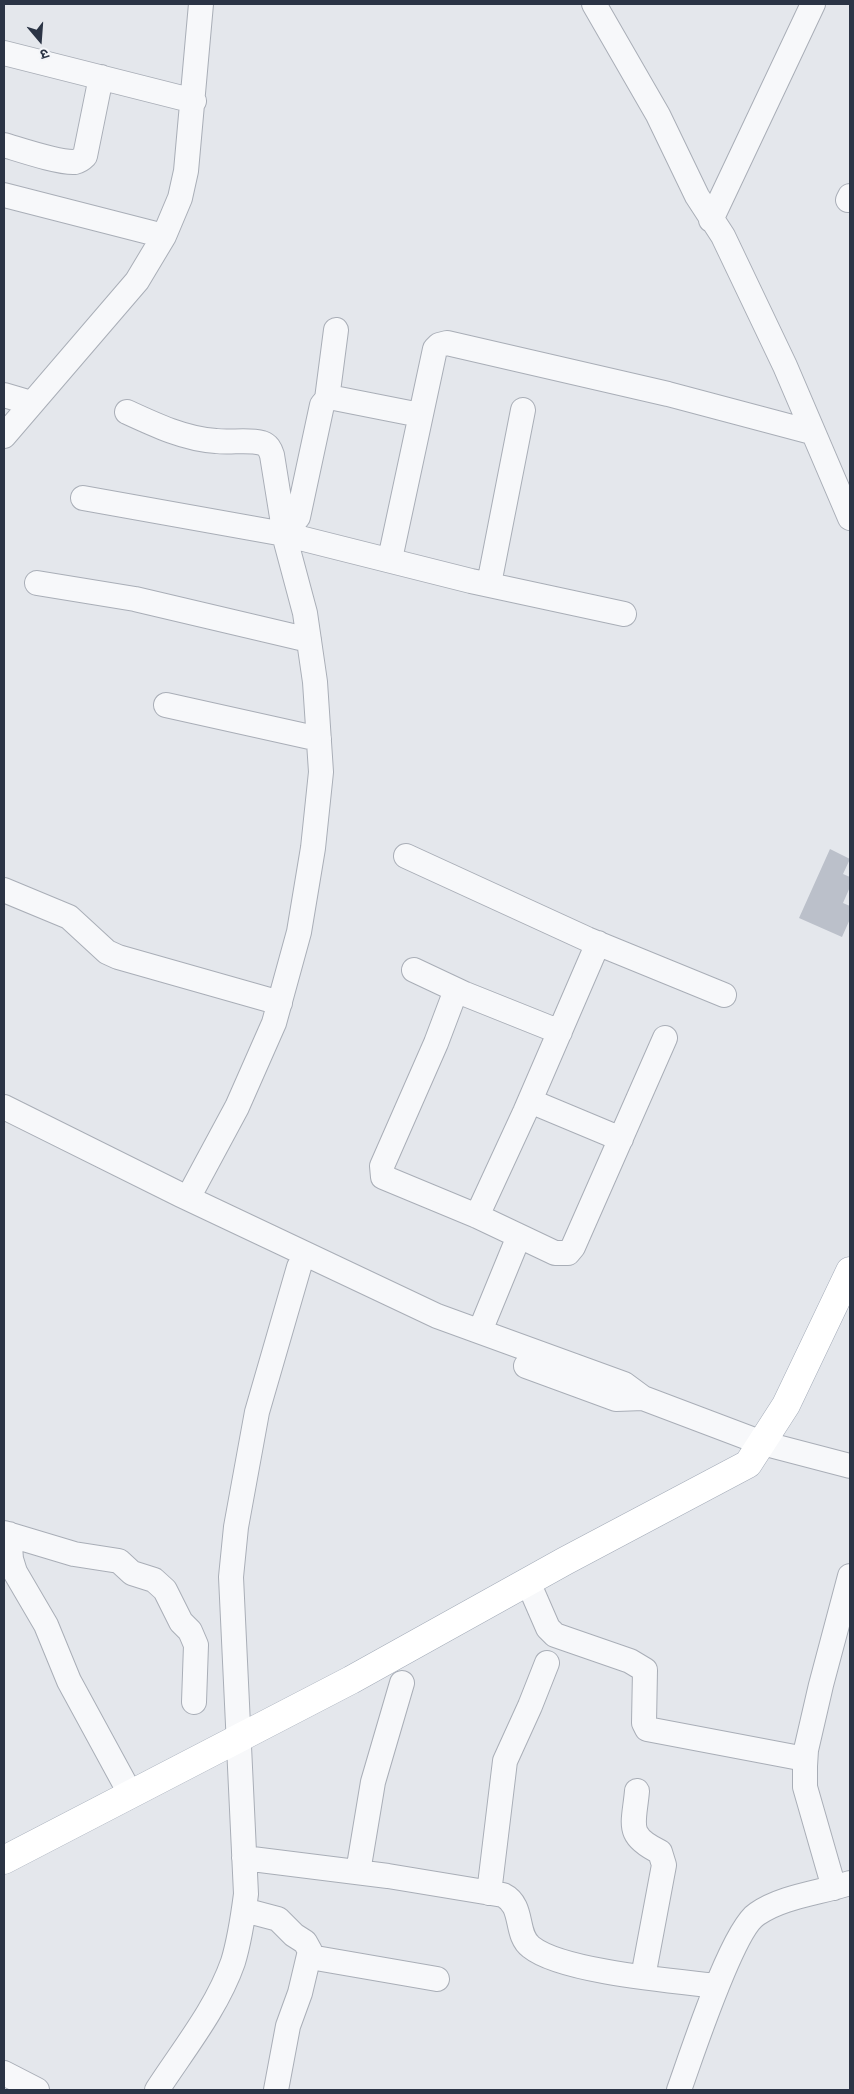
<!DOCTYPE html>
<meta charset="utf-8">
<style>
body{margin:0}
#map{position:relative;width:854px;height:2094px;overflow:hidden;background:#e4e7ec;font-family:Inter,"Noto Sans Devanagari",sans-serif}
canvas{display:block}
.frame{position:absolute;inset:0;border:5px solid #2b3445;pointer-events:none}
.north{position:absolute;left:15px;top:15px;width:50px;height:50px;-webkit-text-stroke:4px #f4f6f9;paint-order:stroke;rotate:162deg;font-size:14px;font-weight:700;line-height:20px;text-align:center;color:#2b3445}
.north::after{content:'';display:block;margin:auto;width:18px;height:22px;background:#2b3445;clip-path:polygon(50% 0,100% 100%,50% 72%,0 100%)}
</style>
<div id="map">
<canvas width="854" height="2094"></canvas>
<div class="frame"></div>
<div class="north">उ</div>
</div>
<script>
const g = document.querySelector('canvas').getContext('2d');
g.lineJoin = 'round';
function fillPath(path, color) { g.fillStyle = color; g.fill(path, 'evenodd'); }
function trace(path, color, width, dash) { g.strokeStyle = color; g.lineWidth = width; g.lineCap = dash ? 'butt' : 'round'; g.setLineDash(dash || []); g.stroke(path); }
fillPath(new Path2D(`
 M830 849 850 859 843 874 850 877V887L843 903 850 906V919L842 937 799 918Z`), '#bbc0ca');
const minor = new Path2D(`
 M594 4 658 115 697 196 723 236 785 366 850 518
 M4 53 194 101
 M4 145C21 150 59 163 75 162 79 161 82 159 85 156L101 77
 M4 195 164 236
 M848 200 850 196
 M711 220 813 4
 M4 395 31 403
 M327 399 336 330
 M127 412C155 425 185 439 216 441 230 443 248 439 262 443 268 445 270 449 272 455L286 542 305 613 315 682 321 772 313 848 299 932 274 1023 237 1107 188 1198
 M4 436 137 281 164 236 180 198 186 171 201 4
 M83 498 284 534 471 581 624 614
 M283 527 294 522 298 517 322 405 327 399 334 398 420 415
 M390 559 435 349 439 345 447 343 668 394 811 432
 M37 583 135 599 309 640
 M489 584 523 410
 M166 705 319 739
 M406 856 587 939 724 995
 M4 890 69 917 107 952 118 957 280 1003
 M414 970 465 994 560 1032
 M456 990 436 1043 382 1166 383 1177 477 1216 555 1253H568L573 1247 665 1038
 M530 1101 621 1139
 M4 1107 181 1195 437 1316 624 1384 643 1398 762 1443 850 1466
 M477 1216 525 1112 598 943
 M480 1331 519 1236
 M526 1366 616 1399 643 1398
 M4 1533 74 1554 119 1561 132 1573 154 1580 165 1590 181 1622 190 1631 196 1645 194 1702
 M9 1534 11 1559 15 1572 46 1625 69 1681 131 1795
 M528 1582 548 1628 555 1635 630 1661 645 1670 644 1723 647 1729 805 1759
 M637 1791C634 1825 625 1835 660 1852L664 1865 643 1977
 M244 1858 388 1876 503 1895C525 1906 514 1934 531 1947 562 1972 675 1981 717 1986
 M358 1872 373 1782 402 1683
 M834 1888 805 1787V1766L806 1750 821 1685 850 1576
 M489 1893 505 1761 530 1706 547 1663
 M244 1910 278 1919 294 1935 305 1942 310 1951 300 1993 288 2026 276 2090
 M310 1957 437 1979
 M4 2073 37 2090
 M157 2090C183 2050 217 2008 233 1962 240 1939 243 1917 246 1894L231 1577 236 1527 257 1412 299 1267
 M679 2090C691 2057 732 1930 757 1914 783 1896 820 1893 850 1883`);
const major = new Path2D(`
 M4 1860 351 1680 565 1561 748 1464 786 1405 850 1271`);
trace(minor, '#a9aeb7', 26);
trace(major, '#a3abb8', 29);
trace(minor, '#f7f8fa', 24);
trace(major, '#fff', 28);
</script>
